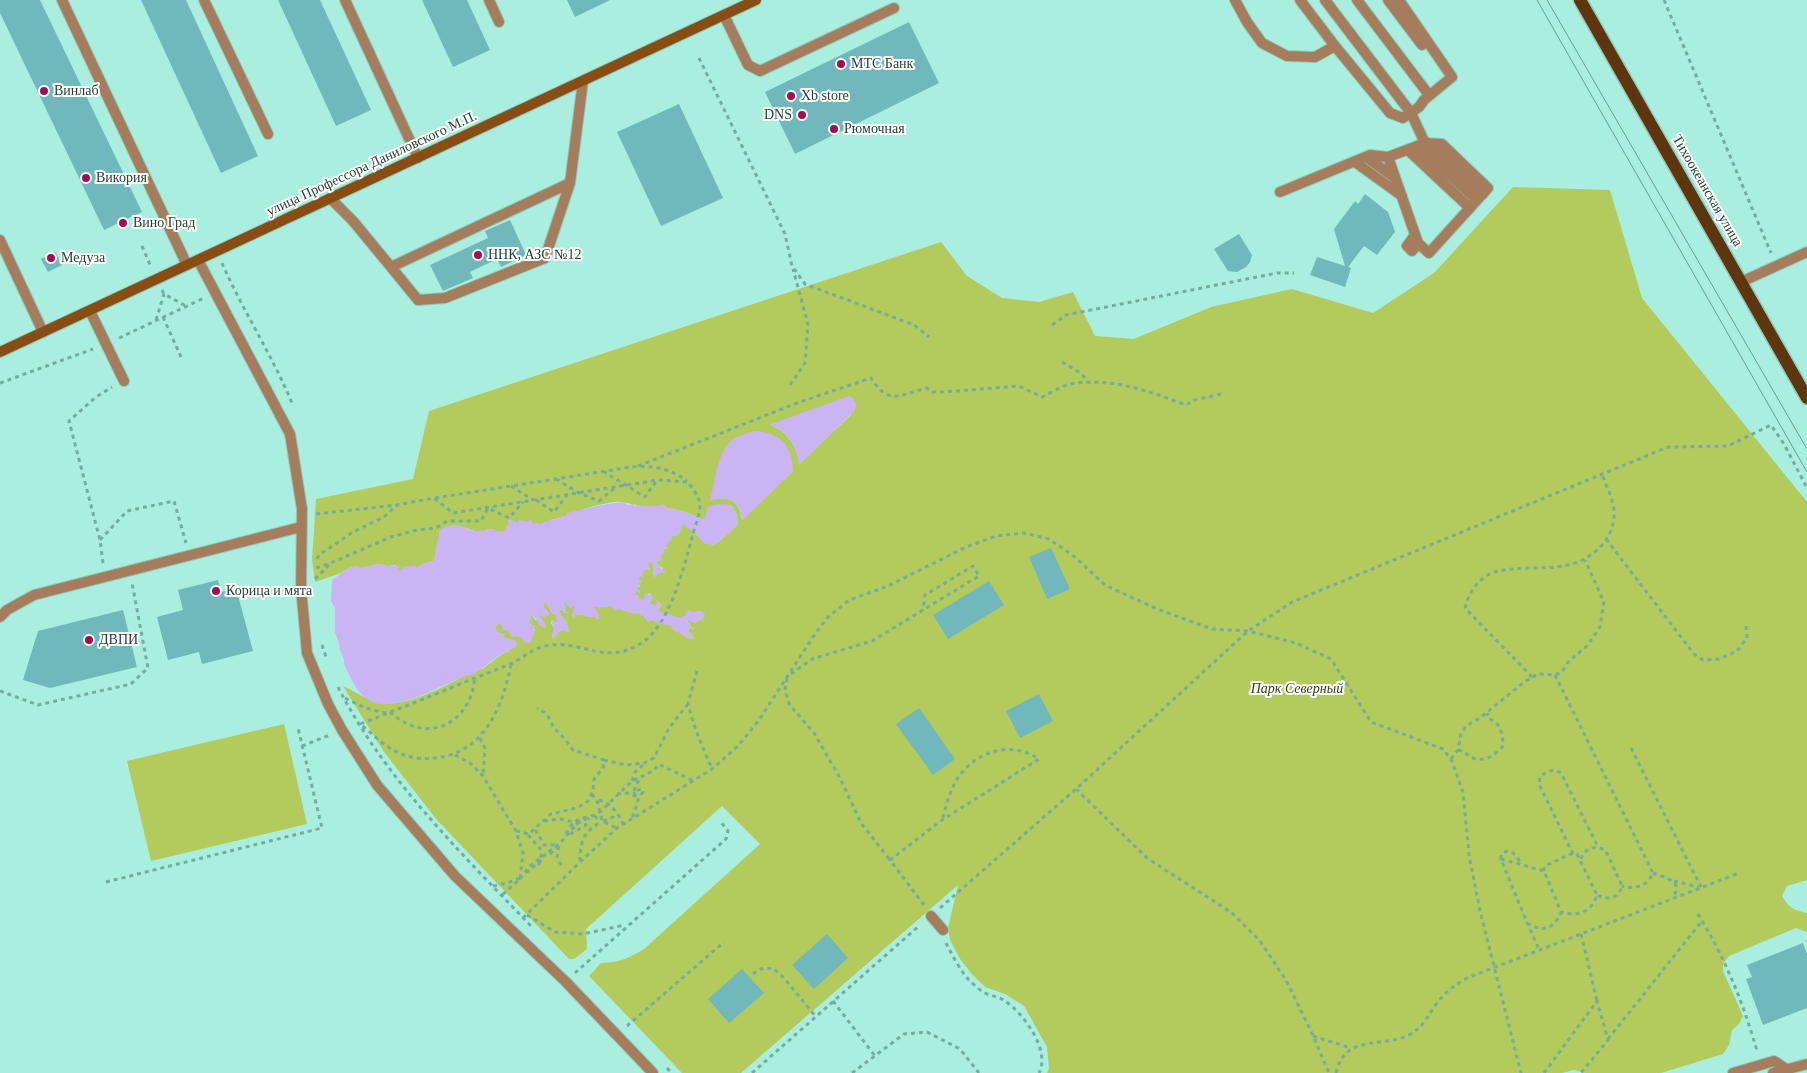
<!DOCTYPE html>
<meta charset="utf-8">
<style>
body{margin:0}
canvas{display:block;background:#a9eedf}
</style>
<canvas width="1807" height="1073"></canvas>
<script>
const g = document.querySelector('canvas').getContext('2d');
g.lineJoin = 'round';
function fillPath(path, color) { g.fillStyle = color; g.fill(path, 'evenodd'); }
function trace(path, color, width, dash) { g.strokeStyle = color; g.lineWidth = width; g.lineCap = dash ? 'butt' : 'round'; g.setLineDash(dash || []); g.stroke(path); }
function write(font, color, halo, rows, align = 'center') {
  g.font = font + ' Georgia,serif'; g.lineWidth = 4; g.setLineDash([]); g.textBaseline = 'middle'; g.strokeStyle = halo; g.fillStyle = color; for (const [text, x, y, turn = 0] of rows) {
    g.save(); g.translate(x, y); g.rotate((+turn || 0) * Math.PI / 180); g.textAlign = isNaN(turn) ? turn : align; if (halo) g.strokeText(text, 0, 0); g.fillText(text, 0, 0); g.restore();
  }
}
fillPath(new Path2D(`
 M1513 187 1610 190 1642 298 1807 502V880L1787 886 1782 896C1789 908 1794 910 1807 913V932L1796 928 1729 956 1723 964V971L1743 1016 1739 1024 1732 1030 1729 1045 1723 1054 1661 1073H1585L1574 1070 1562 1073H1047L1049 1069 1047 1047 1024 1006 1005 994 985 987 972 974 960 959 950 940 948 928 958 885 741 1073H682L589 976 601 963C618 963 629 958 644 949L760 844 722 806 586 929 587 949 574 959H569L437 820 384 752 343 686C356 692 368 701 382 703 405 707 442 688 462 677 468 674 474 673 480 670 491 664 498 655 509 651L511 641 503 637 495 628 499 622 507 630 522 638 532 636 535 630 529 622 530 619 532 620 529 610 535 620 541 619 538 614 545 617 549 614 545 608H543L545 601 552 613 558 616 559 624 552 620 551 623 554 628 552 637 560 631 565 630 568 632C570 622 560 618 559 609L565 611V605L563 601 564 600 571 608 576 604 572 615 574 618 575 615C582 612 587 618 595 617L597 619 599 618 594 607 611 606 625 611 641 613 649 622 651 620C657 622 664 623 670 625 679 629 683 638 694 639L688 630 691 627 686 619 693 622 697 612 687 613 685 616 680 618 657 611 658 603 656 606 649 604 652 599 650 593 646 595 643 601 639 599 638 595H635L637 587H640L637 581 643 570H647L648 562 653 563 654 568 653 574 661 572 663 568 657 565 656 562 672 536 678 535 683 523 699 537 701 540 713 545 721 540 738 524 736 512 731 505 705 520 682 511 667 508 665 506C652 509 635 505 623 502 617 501 608 503 603 504 584 507 569 517 550 520L548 523 534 525 527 522 517 523 510 520 508 521 509 524 504 531H494L495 529H487L482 533C465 529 457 520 440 530L434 561 422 564 419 569 398 571 396 565 388 566 379 564 361 568 357 566 349 568 341 573 315 582 312 560 316 499 413 479 429 411 941 242 967 276 1002 298 1039 302 1073 292 1095 336 1134 339 1211 307 1292 289 1373 313 1434 273ZM852 414 799 464C798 447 786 430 770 425ZM793 471 742 520C739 499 728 496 710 500Z
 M284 724 307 824 151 861 127 761Z`), '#b2cb5c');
fillPath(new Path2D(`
 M849 396 853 398 856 405 855 410 799 465C798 447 786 428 769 425Z
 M754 431C779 432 793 445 793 471L743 520C739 501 729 495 710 501 715 482 717 450 735 438 740 435 748 433 754 431Z
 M623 502 628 505 633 504 634 506C642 504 655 509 663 504L667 508 682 511 704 520 708 507 718 504 731 505 736 512 738 524 726 536 713 545 703 543 699 537 683 524 678 535 672 536V540L669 541 666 547 669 549H663L665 552 661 556V561L656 562 657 565 666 572 657 574 654 579 653 564 648 562 650 569 643 571 645 574 641 573 644 579 640 576 639 578 642 583 637 582 640 587H638L637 589 641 591 639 593 637 591 635 595H638L639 599 642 598 644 601V593L646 595 652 594 650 596 654 597 649 603 656 605 658 601 662 605 658 611 680 618 685 616 688 610 693 612 700 611 705 613 703 619 695 623 686 620 691 627H694L695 630 689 628 688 630 694 639C686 640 682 632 674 631L671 625H665L651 620 648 622 641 613V617L638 612H635V615L620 609 615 611 611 606 601 607 600 609 598 607H594L599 615V618L596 620 595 617H587L581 614 576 615 574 618 572 615 575 604 571 609 564 601 566 608 564 610 568 612 569 614 564 613 561 609H559C561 618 569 622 569 633L565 630 560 631 553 640 552 637 554 628 551 620 558 624 555 617 558 616 552 613 545 601 543 608H545L549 614 545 618 541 615H538L543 620 546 626 545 628 539 625 538 621 529 611 533 622 530 619V625H535V627L531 643H526L518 636 512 637 507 630H502V626L499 622 495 628 501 634 504 633 505 634 503 637 516 641 517 645C512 650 508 651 502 654 492 659 484 668 474 674 445 679 388 724 361 694 354 686 349 674 344 664V660L339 647H340L335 632V608L331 601 332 580 349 568 357 566 361 568 379 564 388 566H400L398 570 401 571 404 567 415 565 417 568 419 565 420 568 422 564 434 561 440 530C462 517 466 535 482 530V533L487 529H495V531H504L509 524 508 520 515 521 517 523 520 519 522 522 523 520 527 522 530 519 534 525 537 522 541 524 546 521 548 522 550 520 558 519V517L567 516V513C585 509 603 504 623 502Z`), '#cab4f4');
fillPath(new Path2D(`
 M0 0H40L142 212 104 230 0 13Z
 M141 0H186L258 156 221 173Z
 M278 0H320L371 110 336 126Z
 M422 0H467L490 50 453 67Z
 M567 0H610L575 17Z
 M909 22 939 83 795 154 765 92Z
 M679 104 723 198 661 226 617 132Z
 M1365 194 1388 212 1395 232 1377 255 1364 246 1348 267 1351 268 1345 287 1310 275 1317 257 1345 266 1334 229 1355 201 1358 204Z
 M510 220 526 255 501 267 497 259 470 272 473 278 443 291 430 265 488 238 485 231Z
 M1239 234 1252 255 1250 262 1246 267 1237 272 1228 271 1214 249Z
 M55 252 62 265 48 272 41 259Z
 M1051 548 1070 589 1047 599 1029 557Z
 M218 580 221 592 236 588 253 651 202 664 199 652 168 660 157 617 183 610 178 590Z
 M989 581 1004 605 948 639 933 615Z
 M123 610 137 667 50 688 23 680 38 631Z
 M1039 694 1053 721 1020 738 1006 711Z
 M919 708 955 759 933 775 896 724Z
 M827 934 848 958 814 989 792 965Z
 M1803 943 1807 954V1008L1763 1025 1746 979 1752 977 1747 965Z
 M742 969 764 993 729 1023 708 999Z`), '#71b8bc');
const service = new Path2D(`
 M62 0 187 265
 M204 0 268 134
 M345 0 418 158
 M489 0 499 22
 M1235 0 1247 22 1262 43 1287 56 1315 57 1335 46
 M1300 0 1335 46 1390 113 1403 118 1419 107 1424 100 1452 77 1399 0
 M1325 0 1411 113 1425 143 1442 144 1488 188 1429 253 1418 243 1388 157 1425 143
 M1357 0 1429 95
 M1388 0 1422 45
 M724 15 748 65 760 71 894 8
 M1429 143 1483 194
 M1418 146 1477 200
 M1408 150 1470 208
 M1366 157 1395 178
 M1355 162 1402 196
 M1280 192 1370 155 1388 157
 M330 198 353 221 391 267 570 183 583 81
 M1415 235 1407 246 1412 251 1418 243
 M0 240 43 332
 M198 260 290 434 302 509 301 588 307 653 328 704 342 730 377 785 455 876 566 982 653 1073
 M391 267 418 300 445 298 545 258 570 183
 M1741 282 1807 252
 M90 311 124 381
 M0 617 7 610 34 595 301 527
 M931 916 943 930
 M1733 1073 1774 1061 1786 1069
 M1773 1073 1807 1064`);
const secondary = new Path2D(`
 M0 352 756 0`);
const primary = new Path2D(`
 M1580 0 1807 398`);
trace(service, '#8ecbbe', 12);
trace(secondary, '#8ecbbe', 12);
trace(primary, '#8ecbbe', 15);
trace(new Path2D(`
 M1664 0 1771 253
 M699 58 785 234 792 266 805 284 914 325 929 337
 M142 246 151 267
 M222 263C243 311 272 355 292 403
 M162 290 164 294 186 306
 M163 317 181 357
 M156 320 164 294
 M1052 325 1066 315 1277 273H1294
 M119 338 204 298
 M1062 362 1076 370 1087 379
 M0 383 93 349
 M790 385 805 363 808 324 793 269
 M638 466 797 403 871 378C889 406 900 395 927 388L932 392H943L1019 386 1042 397C1051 393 1061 386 1070 384 1111 377 1149 391 1186 405L1195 400 1225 393
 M603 471 645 497 657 480
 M556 479 579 493 599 501 616 487
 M511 486 533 500
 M435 498 638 466C658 467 671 469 687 481
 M536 500 554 512 567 495
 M316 514 397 505
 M1606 539 1694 654 1703 660 1719 659 1737 651 1747 638 1746 626
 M100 540 127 511 174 501 186 543
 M317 559 319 555 353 532 384 517 397 505 434 498 453 513 658 480 688 482C692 488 700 497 700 505 700 515 694 528 692 538 683 569 671 622 643 642 604 668 583 638 545 646 531 649 521 660 508 665 459 684 410 705 360 724 372 733 383 746 397 752 411 759 427 760 442 757 487 748 503 704 511 664
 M103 563 100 540 69 421 96 397 112 387
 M316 568 333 562 391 537 417 530 436 528 447 521H481L488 508 509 518 523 502
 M315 579 330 564
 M322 645 327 660
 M697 671 688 704 696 731 712 769
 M791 674 812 659 872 641 979 576 973 566 925 595 923 610
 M1555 675 1653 873C1648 886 1635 890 1622 886
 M1532 677 1465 608C1469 591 1480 575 1499 571 1522 566 1546 570 1568 565 1593 560 1616 537 1614 511 1613 498 1606 486 1602 474
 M787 678 785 689 789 704 814 733 840 778 861 823 890 860
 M338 687C385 779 460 852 531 926
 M0 691 38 705 131 684 148 668 132 583
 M345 698C360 706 372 711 388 713
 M390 712C427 746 471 724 475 677
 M480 738 485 748 483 775
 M302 746 330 735
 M1631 748 1701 887
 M1458 750C1466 752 1467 755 1473 758 1485 763 1496 754 1503 746 1503 736 1501 722 1489 719L1487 713
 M455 755 470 763 483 776 516 831 523 853 520 879 502 895
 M1451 759 1458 750 1461 734 1466 726 1480 718 1524 682 1538 674 1555 675 1562 672 1569 661 1587 646 1600 627 1604 602 1585 560
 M604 760 626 765 644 763 654 758 669 728 688 704
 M632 781 635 772 644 764
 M1076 789 1147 858 1232 913 1260 941 1286 980 1310 1029 1329 1073
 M634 791 636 784 642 777
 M592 794 598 803 602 821 617 828
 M617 794 627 793 639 797 632 819
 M635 796 634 791 642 789 643 792 639 797
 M599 800C611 803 618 813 623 824
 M544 821 561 819 577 823 579 829
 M603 821 613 817 615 813
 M535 830 538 834 544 845H555
 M516 831 529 834 551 814 577 808 588 801 593 791 594 779 603 768 604 760 573 750 564 738 554 728 547 714 537 708
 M566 834C571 823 577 818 589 817
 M570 834 585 826 589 818
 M528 835 542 851 538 869
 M550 854 557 847
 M1573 854 1539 784 1540 777C1547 771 1553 768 1561 773L1598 847
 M557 858 559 844
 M1501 859V855C1509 846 1517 855 1521 864
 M1581 859C1584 848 1597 844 1606 851L1622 886C1619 898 1608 901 1597 895
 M580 861C580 850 581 838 590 830 593 826 596 827 598 822L596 817 593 816
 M559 862 563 866
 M1544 871V867L1547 865 1571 854H1577L1597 895C1592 912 1577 917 1561 912
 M526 873 544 858
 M1653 873C1665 878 1684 881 1673 897
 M520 879 529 867 560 843 578 823 600 812 632 781 653 771 659 764C670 771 682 774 693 781
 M1674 881 1699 887
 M106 882 322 828 298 728
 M493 886 507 883 520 878
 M924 905 890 860 942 820 1039 759C1010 740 976 751 957 779 950 790 946 807 942 820
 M940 908 1076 789 1248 631 1292 602 1668 447 1728 446 1771 425 1784 444 1807 488
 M1698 914C1725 958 1743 1002 1757 1051
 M527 915 555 932 583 934 625 925
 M523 918 579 863 617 828 712 769 738 746 759 720 813 637 827 618 849 600 886 587 966 547 996 536 1024 533 1049 539 1075 557 1105 585 1157 609 1212 629 1248 631 1296 643 1331 659 1371 722 1443 749 1451 759 1463 792 1469 855 1480 911 1521 1073
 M1527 923C1543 933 1554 929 1561 912L1544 871 1501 859C1513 889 1526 920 1539 950
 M1581 934 1597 1001
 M946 943C952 955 959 968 968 979 972 983 978 989 983 992 989 996 998 996 1005 1001 1023 1013 1051 1050 1039 1073
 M575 973 726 839 728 831 720 821
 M753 974 760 969 773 968 784 978 816 1017
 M833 1001 875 1056
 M627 1026 724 942
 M1313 1036 1351 1048
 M1608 1039 1702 921
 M667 1068 672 1073
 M752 1073 920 925
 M852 1073 904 1034 927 1032 960 1049 979 1073
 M1336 1073C1344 1034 1382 1048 1409 1035 1423 1028 1428 1015 1437 1003 1445 992 1455 985 1467 978L1739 873
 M1544 1073 1597 1001 1608 1040 1581 1073`), '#76aca0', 3, [4, 4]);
trace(service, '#a57d5c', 10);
trace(secondary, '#874d12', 10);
trace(primary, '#5e350d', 12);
trace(new Path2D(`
 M1537 0 1807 472
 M1547 0 1807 449`), '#6a9c91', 1);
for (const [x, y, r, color] of [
 [841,64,5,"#a10e55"],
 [44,91,5,"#a10e55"],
 [791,96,5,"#a10e55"],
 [802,115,5,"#a10e55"],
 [834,129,5,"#a10e55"],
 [86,178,5,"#a10e55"],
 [123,223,5,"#a10e55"],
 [478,255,5,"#a10e55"],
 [51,258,5,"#a10e55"],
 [216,591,5,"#a10e55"],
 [89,640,5,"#a10e55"]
]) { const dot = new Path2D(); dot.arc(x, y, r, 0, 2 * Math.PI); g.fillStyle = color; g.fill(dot); trace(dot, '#fff', 2); }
write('14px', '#233f39', '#fff', [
 ["МТС Банк",851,64],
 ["Винлаб",54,91],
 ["Xb store",801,96],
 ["DNS",792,115,"right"],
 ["Рюмочная",844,129],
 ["Викория",96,178],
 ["Вино Град",133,223],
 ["ННК, АЗС №12",488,255],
 ["Медуза",61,258],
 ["Корица и мята",226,591],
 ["ДВПИ",99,640]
], 'left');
write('14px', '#233f39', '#fff', [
 ["улица Профессора Даниловского М.П.",372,164,-25],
 ["Тихоокеанская улица",1707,191,60]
]);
write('italic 14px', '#353f0c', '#fff', [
 ["Парк Северный",1297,689]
]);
</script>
